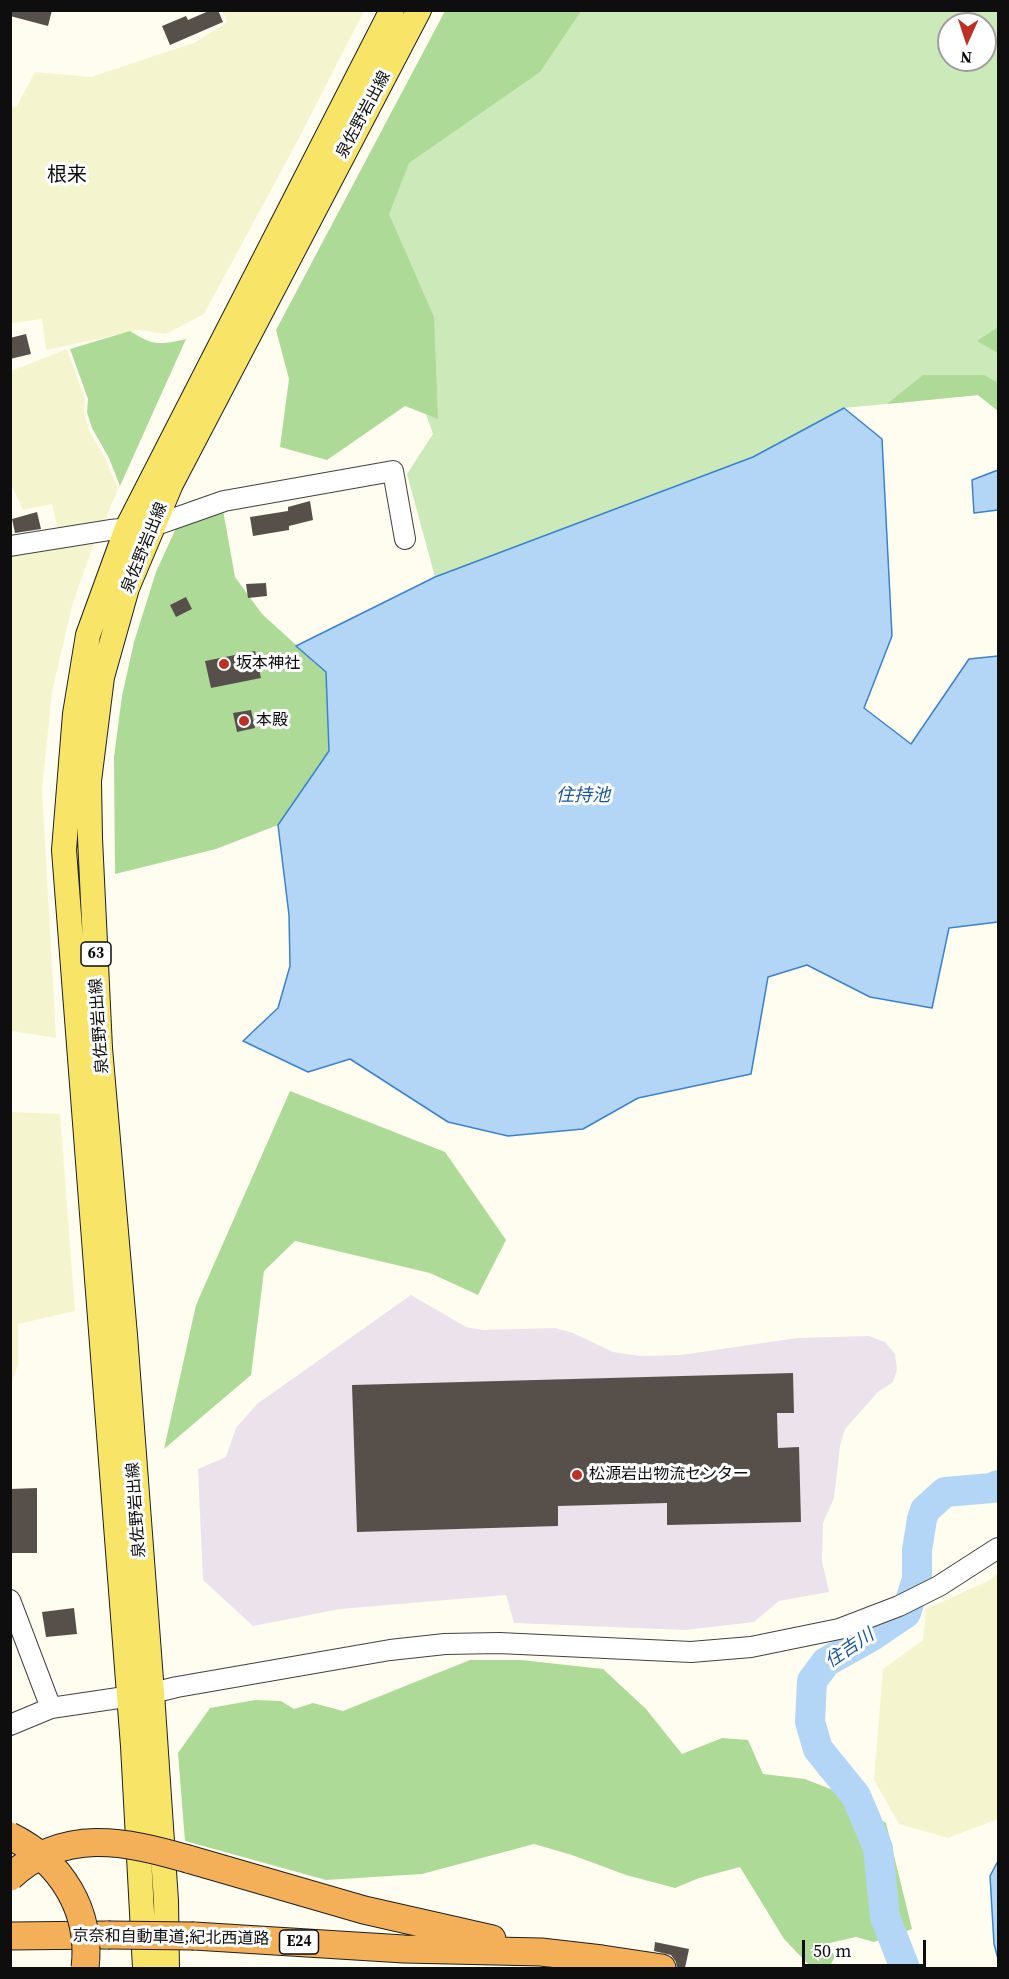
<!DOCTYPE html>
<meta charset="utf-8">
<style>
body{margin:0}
#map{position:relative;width:1009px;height:1979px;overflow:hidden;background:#fffdef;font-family:"Source Serif 4",serif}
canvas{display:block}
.frame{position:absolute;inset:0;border:12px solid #0e0e0e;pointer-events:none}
.north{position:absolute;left:937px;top:12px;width:60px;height:60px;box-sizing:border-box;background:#fff;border:2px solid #9f9f9f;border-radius:50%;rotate:183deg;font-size:16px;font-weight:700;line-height:24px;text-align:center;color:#0e0e0e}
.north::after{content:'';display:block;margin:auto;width:21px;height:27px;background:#be3026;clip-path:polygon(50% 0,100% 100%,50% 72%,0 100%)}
.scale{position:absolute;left:802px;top:1940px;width:124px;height:27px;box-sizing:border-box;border:3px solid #0e0e0e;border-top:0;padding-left:8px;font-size:18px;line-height:21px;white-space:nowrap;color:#0e0e0e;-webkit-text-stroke:4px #fff;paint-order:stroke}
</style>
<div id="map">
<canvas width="1009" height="1979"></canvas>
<div class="frame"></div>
<div class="north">N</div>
<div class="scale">50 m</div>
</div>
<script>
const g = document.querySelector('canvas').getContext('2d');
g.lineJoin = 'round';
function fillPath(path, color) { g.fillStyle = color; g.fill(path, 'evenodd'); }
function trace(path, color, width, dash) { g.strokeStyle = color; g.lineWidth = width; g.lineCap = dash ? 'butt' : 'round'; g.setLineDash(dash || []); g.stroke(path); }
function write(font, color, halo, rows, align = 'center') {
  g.font = font + ' "Source Serif 4","Noto Sans JP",serif'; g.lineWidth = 6; g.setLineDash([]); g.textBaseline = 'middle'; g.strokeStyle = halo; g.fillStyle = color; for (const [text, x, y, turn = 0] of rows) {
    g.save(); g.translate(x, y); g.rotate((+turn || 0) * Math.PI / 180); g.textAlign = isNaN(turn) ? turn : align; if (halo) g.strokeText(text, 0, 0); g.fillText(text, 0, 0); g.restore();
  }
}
fillPath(new Path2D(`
 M411 1295 466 1327 483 1330 555 1328 573 1333 613 1352 641 1356 681 1355 797 1338 869 1336 885 1342 895 1354 897 1370 893 1382 878 1392 845 1429 840 1446 834 1498 823 1523 822 1561 829 1592 779 1601 754 1622 685 1630 514 1623 506 1595 340 1609 253 1626 203 1580 198 1469 226 1457 236 1428 257 1404Z`), '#ece2ec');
fillPath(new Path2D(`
 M223 11H364L298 140 204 314 166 334 139 330 46 350 42 319 11 323 10 107 17 106 35 72 91 77 196 42 227 22Z
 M67 349 85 399 84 412 89 430 106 460 118 489 103 525 58 531 52 504 23 510 11 484V371Z
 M94 543 72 606 52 692 42 789 56 1038 12 1031 11 1033V556Z
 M11 1112 60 1114 75 1311 18 1324V1365L11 1383Z
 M998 1573V1819L948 1838 899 1824 874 1780 883 1669 923 1640 926 1609 988 1581Z`), '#f4f5cf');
fillPath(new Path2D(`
 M534 11H998V411L978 395 844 408 753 457 435 577 407 474 433 434 421 400 374 213 398 128ZM949 24H985V60H949Z`), '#cce9b9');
fillPath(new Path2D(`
 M445 11H581L540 72 409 163 389 214 434 317 438 419 405 406 327 460 280 447 289 379 276 330Z
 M998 327V353L977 341Z
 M130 331C153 346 159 345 186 339L120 486 109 458 92 428 87 412 88 399 70 349Z
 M923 375H984L998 383V411L978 395 887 404Z
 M223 510 235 577 262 614 326 672 329 751 278 825 216 849 115 874 114 757 122 696 134 642 156 572 176 528Z
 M290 1091 445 1152 506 1240 478 1295 430 1273 295 1241 264 1271 251 1375 164 1449 196 1305Z
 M470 1660H521L603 1669 646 1709 682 1754 722 1738 748 1740 763 1774 805 1779 838 1792 886 1823 912 1929 874 1942 856 1937 825 1944 835 1956 829 1968H812L784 1939 740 1867 699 1878 675 1888 626 1875 572 1855 534 1844 422 1874 326 1880 185 1841 178 1753 210 1708 255 1700 281 1701 294 1709 313 1703 343 1711Z`), '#aeda98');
const water = new Path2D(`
 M844 408 882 439 892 636 864 708 911 744 969 659 998 656V922L949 928 932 1008 870 997 807 965 768 977 751 1074 638 1098 583 1129 508 1136 448 1122 350 1059 308 1072 243 1041 278 1008 290 966 289 915 278 825 329 751 326 672 296 646 435 577 753 457Z
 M998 470V510L974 513 972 480Z
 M998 1861V1959L994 1944 990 1876Z`);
fillPath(water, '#b4d6f6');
trace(water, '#3b82cd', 1.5);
trace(new Path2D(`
 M905 1968 885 1917 878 1848 856 1796 818 1749 810 1722 812 1681 826 1662 869 1638 906 1613 917 1579V1550L922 1519 925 1510 945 1492 992 1488 998 1485`), '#b4d6f6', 30);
fillPath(new Path2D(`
 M10 10H52L48 26 10 16Z
 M211 10H218L223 22 170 45 162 26 186 16 188 20Z
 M26 334 31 354 10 359V338Z
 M310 501 313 520 289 526V530L253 536 250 517 288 511V507Z
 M37 512 41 529 15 533 12 519Z
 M266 583 267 596 248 598 246 584Z
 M186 597 192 609 176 617 170 605Z
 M255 651 261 678 211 688 205 661Z
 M251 710 255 728 237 732 233 713Z
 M793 1373 794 1413H777L778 1448 799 1447 801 1522 667 1525V1503L558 1506V1526L357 1532 352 1385Z
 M37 1488V1553H10V1489Z
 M74 1608 77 1634 46 1637 42 1612Z
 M655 1942 689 1949 685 1968H677L676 1962 671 1955 654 1951Z`), '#57504a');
const minor = new Path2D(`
 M10 546 110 530 153 526 224 501 393 471 405 539
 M10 1600 51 1708
 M10 1725 51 1708 152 1693 177 1687 390 1650 445 1644 499 1643 691 1652 751 1647 839 1629 899 1606 939 1586 998 1548`);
const major = new Path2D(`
 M145 1968 133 1746 64 850 75 714 88 635 127 528 392 10
 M167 1968 166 1901 152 1693 125 1335 100 1048 90 838 89 781 102 677 127 588 171 484 419 10`);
const highway = new Path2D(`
 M188 1859 364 1910 492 1939
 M10 1936 108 1935
 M194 1936 404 1949 541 1952 602 1959 662 1968`);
trace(minor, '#414141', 22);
trace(major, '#1f1f1f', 26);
trace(highway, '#1f1f1f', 29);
trace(minor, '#fff', 20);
trace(major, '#f8e466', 24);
trace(highway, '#f3b058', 27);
const highwayBridge = new Path2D(`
 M10 1836C61 1861 92 1911 85 1968
 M10 1877C64 1827 125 1841 188 1859
 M108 1935 194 1936`);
trace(highwayBridge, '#1f1f1f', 29, []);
trace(highwayBridge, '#f3b058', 27);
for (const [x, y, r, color] of [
 [224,664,6,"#be3026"],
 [244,721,6,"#be3026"],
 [577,1475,6,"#be3026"]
]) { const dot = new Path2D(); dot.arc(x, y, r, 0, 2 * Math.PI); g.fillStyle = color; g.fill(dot); trace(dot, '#fff', 2); }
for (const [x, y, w] of [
 [96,954,30],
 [299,1942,39]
]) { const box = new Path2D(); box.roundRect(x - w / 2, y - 12, w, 24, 4.5); g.fillStyle = '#fff'; g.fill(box); trace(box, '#0e0e0e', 1.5); }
write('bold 15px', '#0e0e0e', null, [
 ["63",96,954],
 ["E24",299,1942]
]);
write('16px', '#0e0e0e', '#fff', [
 ["泉佐野岩出線",364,115,-62],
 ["泉佐野岩出線",145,548,-68],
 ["泉佐野岩出線",100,1026,-94],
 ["泉佐野岩出線",137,1510,-94],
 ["京奈和自動車道;紀北西道路",171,1938,1]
]);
write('16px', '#0e0e0e', '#fff', [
 ["坂本神社",236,664],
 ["本殿",256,721],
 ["松源岩出物流センター",589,1475]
], 'left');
write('italic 18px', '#17559f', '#fff', [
 ["住持池",583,796],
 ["住吉川",850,1649,-34]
]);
write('20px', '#0e0e0e', '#fff', [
 ["根来",67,176]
]);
</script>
